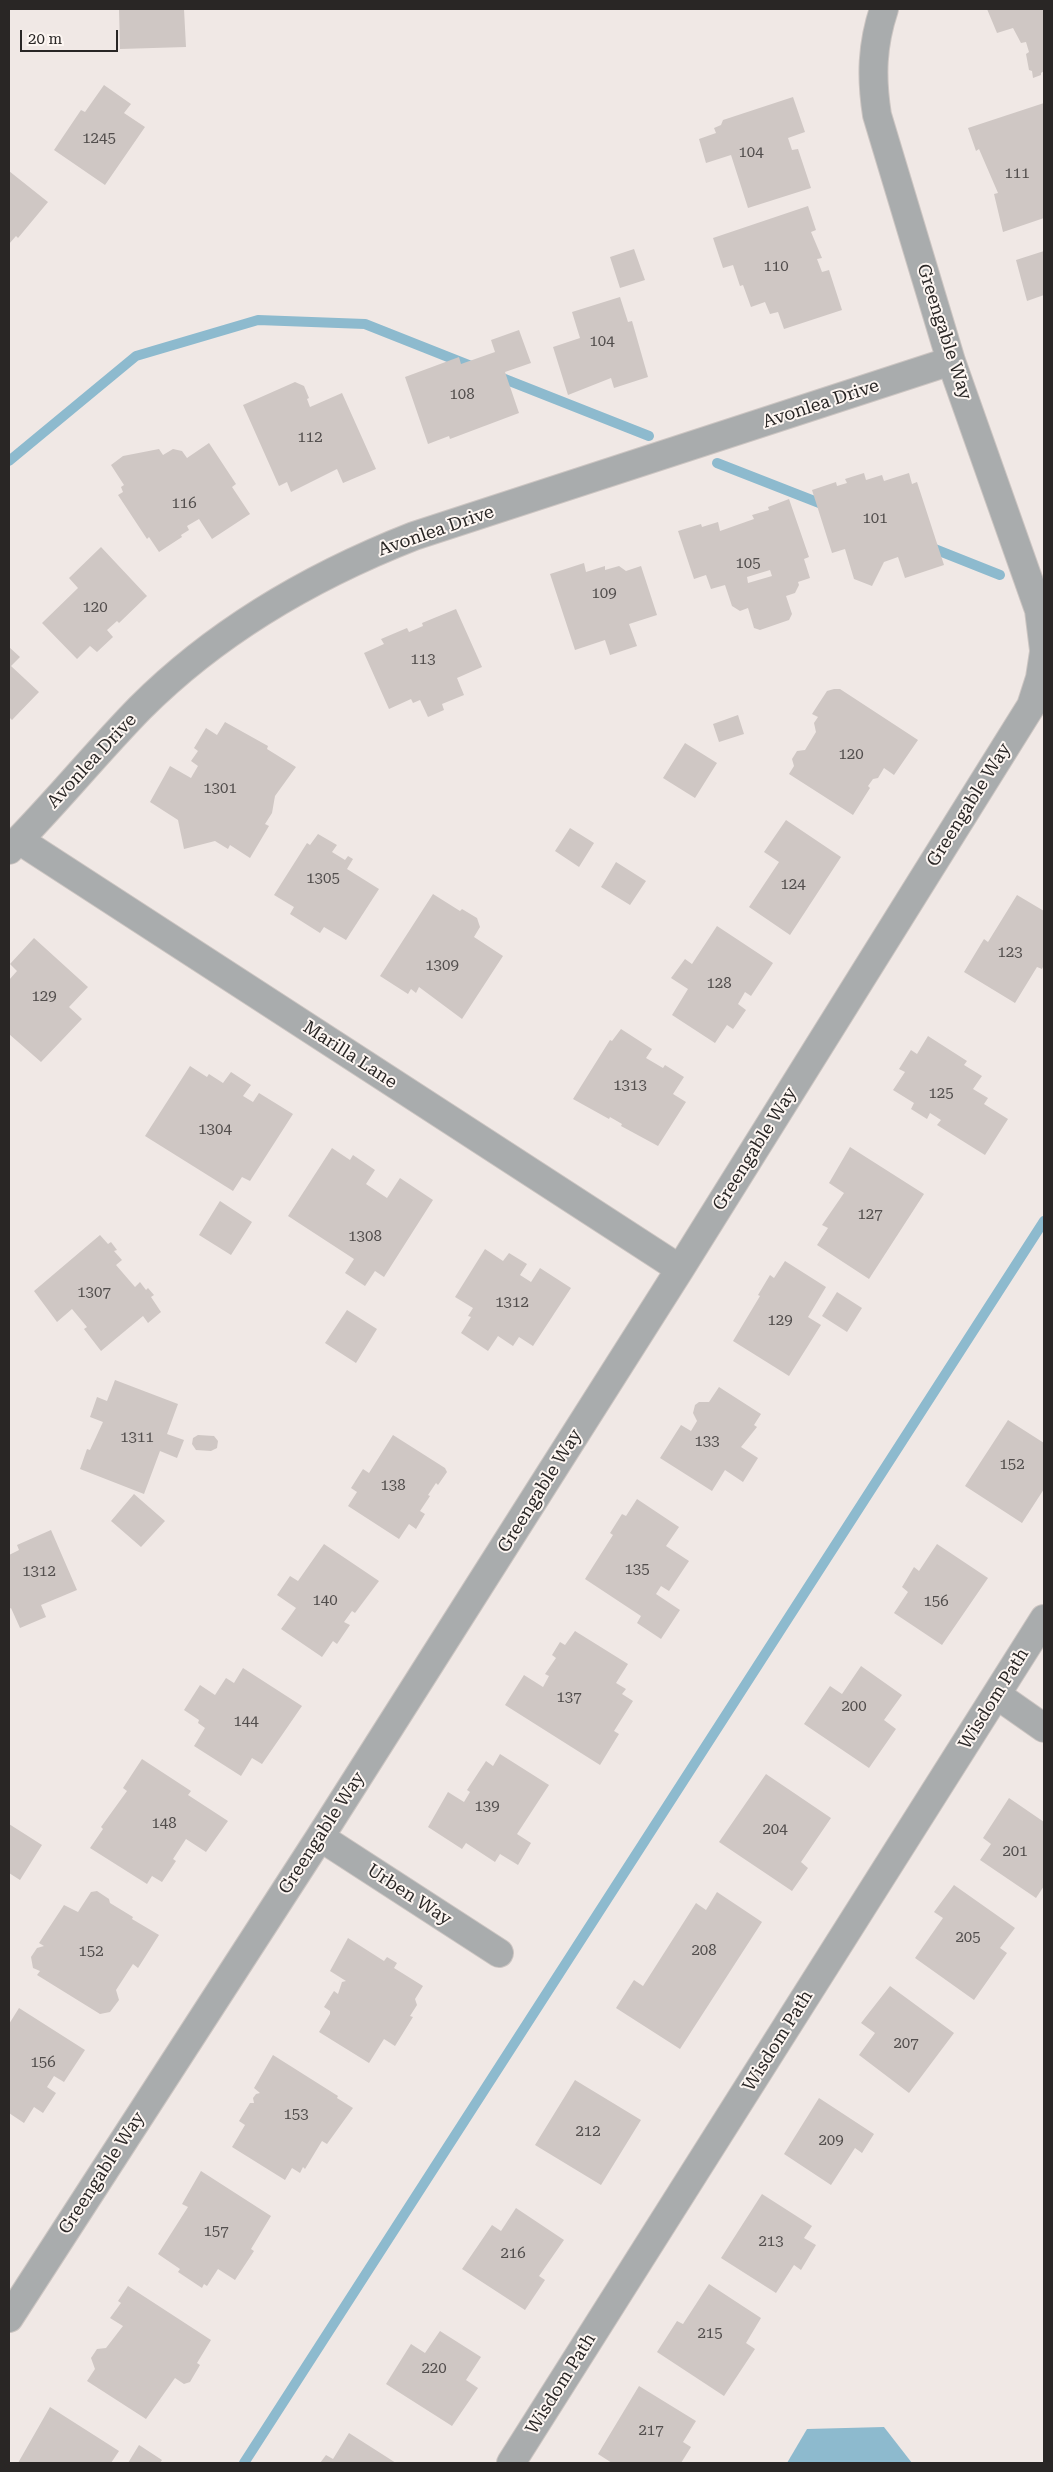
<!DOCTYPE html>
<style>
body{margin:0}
#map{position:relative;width:1053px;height:2472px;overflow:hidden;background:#f0e8e5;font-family:"Roboto Serif",serif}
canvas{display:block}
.frame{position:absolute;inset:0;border:10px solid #292625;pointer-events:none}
.scale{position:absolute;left:20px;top:30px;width:98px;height:22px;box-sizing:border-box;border:2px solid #292625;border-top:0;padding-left:6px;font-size:15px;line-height:18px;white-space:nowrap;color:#292625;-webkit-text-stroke:4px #fdf6f2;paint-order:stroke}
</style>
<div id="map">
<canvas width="1053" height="2472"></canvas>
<div class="frame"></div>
<div class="scale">20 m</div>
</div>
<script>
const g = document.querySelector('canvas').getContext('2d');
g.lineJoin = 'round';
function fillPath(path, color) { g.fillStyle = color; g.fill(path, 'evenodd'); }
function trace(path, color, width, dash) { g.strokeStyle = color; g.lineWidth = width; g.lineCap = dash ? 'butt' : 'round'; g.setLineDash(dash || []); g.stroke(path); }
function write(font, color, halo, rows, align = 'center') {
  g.font = font + ' "Roboto Serif",serif'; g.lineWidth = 4; g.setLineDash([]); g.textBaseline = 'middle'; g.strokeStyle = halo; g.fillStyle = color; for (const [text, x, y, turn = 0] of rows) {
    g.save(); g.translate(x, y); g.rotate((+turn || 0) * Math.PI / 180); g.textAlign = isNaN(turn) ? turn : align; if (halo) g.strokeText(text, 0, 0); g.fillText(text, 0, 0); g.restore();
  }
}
fillPath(new Path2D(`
 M884 2427 912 2463H787L807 2429Z`), '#8dbace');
trace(new Path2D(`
 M497 376 649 436
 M9 461 136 356 258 320 365 324 476 368
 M717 463 827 506
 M927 546 1000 575
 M244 2463 1044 1221`), '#8dbace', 10);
fillPath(new Path2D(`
 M119 9H184L186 47 120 49Z
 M987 9H1044V71L1041 73V75L1033 78 1032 71 1029 70 1026 54 1029 52 1026 42 1021 43 1013 28 997 33Z
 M104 85 131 104 124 113 145 127 105 185 54 150 81 110 85 112Z
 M793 97 805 132 788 138 792 150 798 149 811 188 748 208 731 155 706 163 699 139 716 133 714 128 721 125 723 120Z
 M1044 103V218L1003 232 994 194 998 193 979 149 976 151 968 128Z
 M9 171 48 202 18 238 16 236 9 244Z
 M808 206 816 230 811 232 822 258 817 259 822 272 829 270 842 310 784 329 778 312 770 314 765 302 751 307 743 285 740 286 733 265 723 268 713 238Z
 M634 249 645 280 620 288 610 257Z
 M1044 251V295L1027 301 1016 260Z
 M620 297 628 322 632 321 648 377 614 388 611 378 568 395 553 347 580 338 572 312Z
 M519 330 531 363 505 372 519 413 450 439 449 436 428 444 405 377 459 357 461 364 495 352 491 340Z
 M295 382 304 386 309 398 307 399 310 407 342 393 376 469 343 483 337 469 291 492 287 482 279 486 243 405Z
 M209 443 236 484 232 487 250 514 212 539 199 519 187 526 189 530 181 535 182 537 159 552 149 537 147 539 118 495 123 492 121 487 124 485 111 465 123 456 159 449 163 455 173 449 182 451 187 458Z
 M864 473 866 480 882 475 884 481 909 473 912 484 917 482 944 565 905 578 898 557 884 562 872 586 854 579 845 549 832 553 812 490 836 482 837 486 847 483 845 479Z
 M789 499 809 557 804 559 810 578 798 582 799 585 795 593 786 596 792 614 789 620 760 630 754 628 748 608 740 611 732 606 725 585 711 589 706 575 694 579 678 531 701 524 702 527 718 522 720 531 754 519 752 515 769 510 768 507ZM770 570 772 576 748 583 747 577Z
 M101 547 147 596 119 623 117 621 107 630 113 637 97 652 90 646 77 659 42 623 78 588 69 578Z
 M584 563 586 572 605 566V570L619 566 626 571 641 566 657 615 629 624 637 646 610 655 605 640 575 650 550 574Z
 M456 609 482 667 457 678 464 695 442 704 444 710 428 717 420 700 413 703 411 699 389 709 364 653 384 644 381 639 407 628 409 632 423 626 422 623Z
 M9 647 20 657 11 666 39 692 12 720 9 717Z
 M834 689H840L918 740 894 775 884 768 878 778 873 779 868 786 870 788 853 815 789 774 794 766 792 759 797 751 805 750 816 732 814 723 818 717 812 714 827 691Z
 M738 715 744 734 719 742 713 724Z
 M225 722 268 746 267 749 296 767 275 796 272 813 265 824 269 826 250 858 230 845 228 849 215 841 184 849 178 820 150 802 170 766 191 778 198 766 191 761 198 751 194 748 206 728 217 735Z
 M685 743 717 763 695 798 663 778Z
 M786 820 841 857 790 935 749 907 779 862 764 852Z
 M570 828 594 843 579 867 555 851Z
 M318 834 337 845 332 852 345 860 348 856 353 859 347 869 379 889 346 940 324 927 320 933 290 914 294 907 274 895 307 843 310 845Z
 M616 862 646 881 630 905 601 887Z
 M433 894 460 911 462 909 477 918 480 927 474 937 503 956 462 1019 419 987 416 993 411 989 408 994 380 976Z
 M1017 895 1044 911V965L1042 969 1037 967 1015 1003 964 972 984 939 988 942Z
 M717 926 773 963 751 996 745 992 738 1004 746 1010 733 1029 727 1025 715 1043 672 1015 688 989 671 978 685 959 692 964Z
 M34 938 88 987 69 1007 82 1019 41 1062 9 1034V980L17 971 10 964Z
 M621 1029 652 1049 646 1058 663 1068 665 1065 684 1077 673 1094 686 1102 658 1146 621 1126 622 1124 610 1117 609 1119 573 1099 610 1040 612 1041Z
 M928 1036 967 1061 964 1065 982 1076 973 1089 988 1098 984 1104 1008 1119 985 1155 937 1125 941 1120 930 1113 927 1119 911 1109 914 1103 893 1090 905 1072 899 1069 911 1050 917 1054Z
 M190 1066 207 1077 209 1074 223 1083 231 1072 251 1085 243 1096 253 1102 259 1093 293 1114 250 1181 242 1177 233 1191 145 1136Z
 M850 1147 924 1194 869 1279 817 1245 828 1228 822 1225 844 1193 829 1183Z
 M332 1148 350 1160 353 1155 375 1170 366 1184 387 1198 400 1178 433 1200 384 1277 375 1271 365 1286 345 1273 354 1259 288 1216Z
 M220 1201 252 1222 231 1255 199 1235Z
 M100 1235 108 1244 111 1242 117 1250 114 1251 122 1260 116 1265 135 1287 140 1282 146 1290 148 1288 154 1295 151 1297 161 1312 148 1323 143 1316 101 1351 84 1329 87 1327 72 1309 57 1322 34 1291Z
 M485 1249 503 1261 509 1253 527 1264 520 1275 531 1282 540 1268 571 1288 533 1346 519 1337 513 1346 498 1336 488 1351 461 1333 471 1317 468 1316 473 1308 455 1297Z
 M785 1261 826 1287 808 1317 821 1325 789 1376 733 1341 760 1296 758 1295 770 1275 774 1278Z
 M837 1292 862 1308 847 1332 822 1316Z
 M347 1310 377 1329 356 1363 325 1343Z
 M115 1380 178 1404 167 1434 184 1440 177 1458 160 1451 144 1494 80 1469 87 1449 90 1450 103 1422 90 1417 97 1397 107 1401Z
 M719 1387 761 1414 754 1425 757 1427 741 1447 758 1458 743 1482 725 1470 712 1491 660 1458 681 1425 691 1431 697 1421 693 1413 695 1405 699 1402H709Z
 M1008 1420 1044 1443V1489L1022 1523 965 1486Z
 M198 1435 214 1436 218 1441 217 1448 211 1451 196 1450 192 1444 193 1438Z
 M393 1435 445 1468 447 1472 438 1485 436 1483 428 1495 430 1496 420 1511 425 1514 416 1529 409 1524 399 1539 348 1506 357 1492 351 1488 363 1469 369 1473Z
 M134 1494 165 1521 141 1547 111 1521Z
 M637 1499 679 1527 666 1546 689 1561 669 1591 661 1586 656 1594 680 1610 661 1639 637 1623 641 1616 585 1579 613 1535 610 1533 622 1514 626 1516Z
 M51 1530 77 1590 41 1605 46 1617 20 1628 11 1608 9 1609V1555L19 1550 17 1545Z
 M324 1544 379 1581 355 1613 352 1611 344 1622 350 1625 337 1644 333 1641 322 1657 281 1629 296 1608 277 1595 290 1576 298 1581Z
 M937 1544 988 1578 942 1645 894 1613 908 1592 902 1587 914 1567 919 1571Z
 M575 1631 628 1664 616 1683 626 1689 622 1694 633 1701 614 1731 619 1734 600 1765 505 1705 524 1675 543 1687 549 1676 545 1674 556 1658 552 1655 560 1642 565 1645Z
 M861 1666 902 1695 884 1720 896 1729 869 1768 804 1724 830 1686 842 1694Z
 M243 1668 302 1706 262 1764 252 1758 241 1776 194 1746 205 1728 198 1723 199 1720 184 1710 200 1685 215 1695 226 1678 234 1683Z
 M500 1754 549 1785 517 1834 531 1843 518 1865 500 1854 495 1862 466 1843 462 1849 428 1827 448 1792 464 1802 470 1792 467 1790 486 1761 493 1766Z
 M142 1759 191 1791 188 1795 228 1821 206 1852 186 1839 173 1859 176 1861 162 1882 152 1876 147 1884 90 1848 103 1829 101 1827 127 1791 123 1788Z
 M766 1774 831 1818 801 1862 808 1868 792 1891 719 1842Z
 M1009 1798 1044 1822V1886L1036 1898 980 1860 991 1844 983 1838Z
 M9 1824 42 1845 20 1880 9 1873Z
 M954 1885 1015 1928 1000 1948 1007 1953 974 2000 915 1958 943 1918 934 1912Z
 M97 1891 109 1899 110 1903 133 1917 132 1919 159 1935 138 1968 133 1964 116 1990 119 2000 110 2012 100 2014 37 1975 40 1971 33 1968 31 1957 37 1948 44 1946 39 1943 64 1905 78 1912 91 1892Z
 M717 1892 762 1922 680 2049 616 2008 634 1980 643 1986 696 1903 706 1910Z
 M348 1938 384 1961 387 1957 397 1963 394 1968 423 1986 415 1999 417 2005 410 2016 413 2017 395 2046 384 2039 369 2063 319 2032 330 2014V2011L324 2007 334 1991 338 1994 342 1982 346 1981 330 1971Z
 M890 1986 954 2033 909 2093 859 2055 875 2033 861 2023Z
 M19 2008 85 2050 64 2082 54 2076 47 2087 56 2093 43 2113 34 2107 24 2123 9 2113V2024Z
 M273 2055 338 2096 337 2098 353 2108 327 2144 322 2141 305 2169 303 2167 300 2173 292 2168 285 2180 232 2147 245 2125 239 2121 250 2103H254L253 2098 256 2094 260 2093 254 2088Z
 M575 2080 641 2120 601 2185 535 2145Z
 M819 2098 874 2134 862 2153 855 2148 831 2185 784 2154Z
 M201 2171 271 2216 251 2249 254 2251 235 2280 218 2269 207 2286 204 2284 202 2288 178 2272 180 2269 158 2254 188 2207 182 2204Z
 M762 2194 812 2226 804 2238 816 2245 801 2270 794 2265 776 2293 721 2258Z
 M516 2208 564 2240 539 2276 545 2280 525 2310 462 2269 492 2225 501 2231Z
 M709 2284 761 2318 746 2343 755 2349 724 2396 657 2352 677 2321 683 2324Z
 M128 2286 211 2340 197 2363 200 2365 190 2382 184 2384 175 2378 146 2419 87 2381 95 2369 91 2358 97 2349 106 2348 123 2326 110 2318 121 2303 118 2301Z
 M440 2331 481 2357 466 2380 478 2388 452 2426 386 2384 411 2344 425 2353Z
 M639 2386 696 2421 683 2442 691 2447 681 2463H612L598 2454Z
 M50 2407 119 2451 111 2463H18Z
 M349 2433 396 2463H320L326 2455 333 2459Z
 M139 2445 162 2460 160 2463H128Z`), '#cfc7c4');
const minor = new Path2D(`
 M884 9C872 45 871 77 877 115L951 361 1039 610 1044 650
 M19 840 680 1269
 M9 850C54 805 95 754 140 708 218 630 312 576 414 536L951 361
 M997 1695 1044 1728
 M320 1837 499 1953
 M9 2318 320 1837 680 1269 1031 706 1040 678 1044 652
 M511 2463 1044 1619`);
trace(minor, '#ccc5c2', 30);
trace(minor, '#a9acad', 28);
write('15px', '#524e4d', null, [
 ["1245",99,139],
 ["104",751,153],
 ["111",1017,174],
 ["110",776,267],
 ["104",602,342],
 ["108",462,395],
 ["112",310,438],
 ["116",184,504],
 ["101",875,519],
 ["105",748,564],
 ["109",604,594],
 ["120",95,608],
 ["113",423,660],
 ["120",851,755],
 ["1301",220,789],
 ["1305",323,879],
 ["124",793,885],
 ["123",1010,953],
 ["1309",442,966],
 ["128",719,984],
 ["129",44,997],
 ["1313",630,1086],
 ["125",941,1094],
 ["1304",215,1130],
 ["127",870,1215],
 ["1308",365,1237],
 ["1307",94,1293],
 ["1312",512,1303],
 ["129",780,1321],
 ["1311",137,1438],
 ["133",707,1442],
 ["152",1012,1465],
 ["138",393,1486],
 ["135",637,1570],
 ["1312",39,1572],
 ["140",325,1601],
 ["156",936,1602],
 ["137",569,1698],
 ["200",854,1707],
 ["144",246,1722],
 ["139",487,1807],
 ["148",164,1824],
 ["204",775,1830],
 ["201",1015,1852],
 ["205",968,1938],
 ["208",704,1951],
 ["152",91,1952],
 ["207",906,2044],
 ["156",43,2063],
 ["153",296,2115],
 ["212",588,2132],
 ["209",831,2141],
 ["157",216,2232],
 ["213",771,2242],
 ["216",513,2254],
 ["215",710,2334],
 ["220",434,2369],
 ["217",651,2431]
]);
write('18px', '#292625', '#fdf6f2', [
 ["Greengable Way",944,332,72],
 ["Avonlea Drive",821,404,-18],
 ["Avonlea Drive",436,531,-19],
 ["Avonlea Drive",92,761,-47],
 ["Greengable Way",969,805,-58],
 ["Marilla Lane",350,1055,33],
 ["Greengable Way",755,1149,-58],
 ["Greengable Way",540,1491,-58],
 ["Wisdom Path",994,1699,-58],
 ["Greengable Way",322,1833,-57],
 ["Urben Way",409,1895,33],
 ["Wisdom Path",778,2041,-58],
 ["Greengable Way",102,2173,-57],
 ["Wisdom Path",561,2384,-58]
]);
</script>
